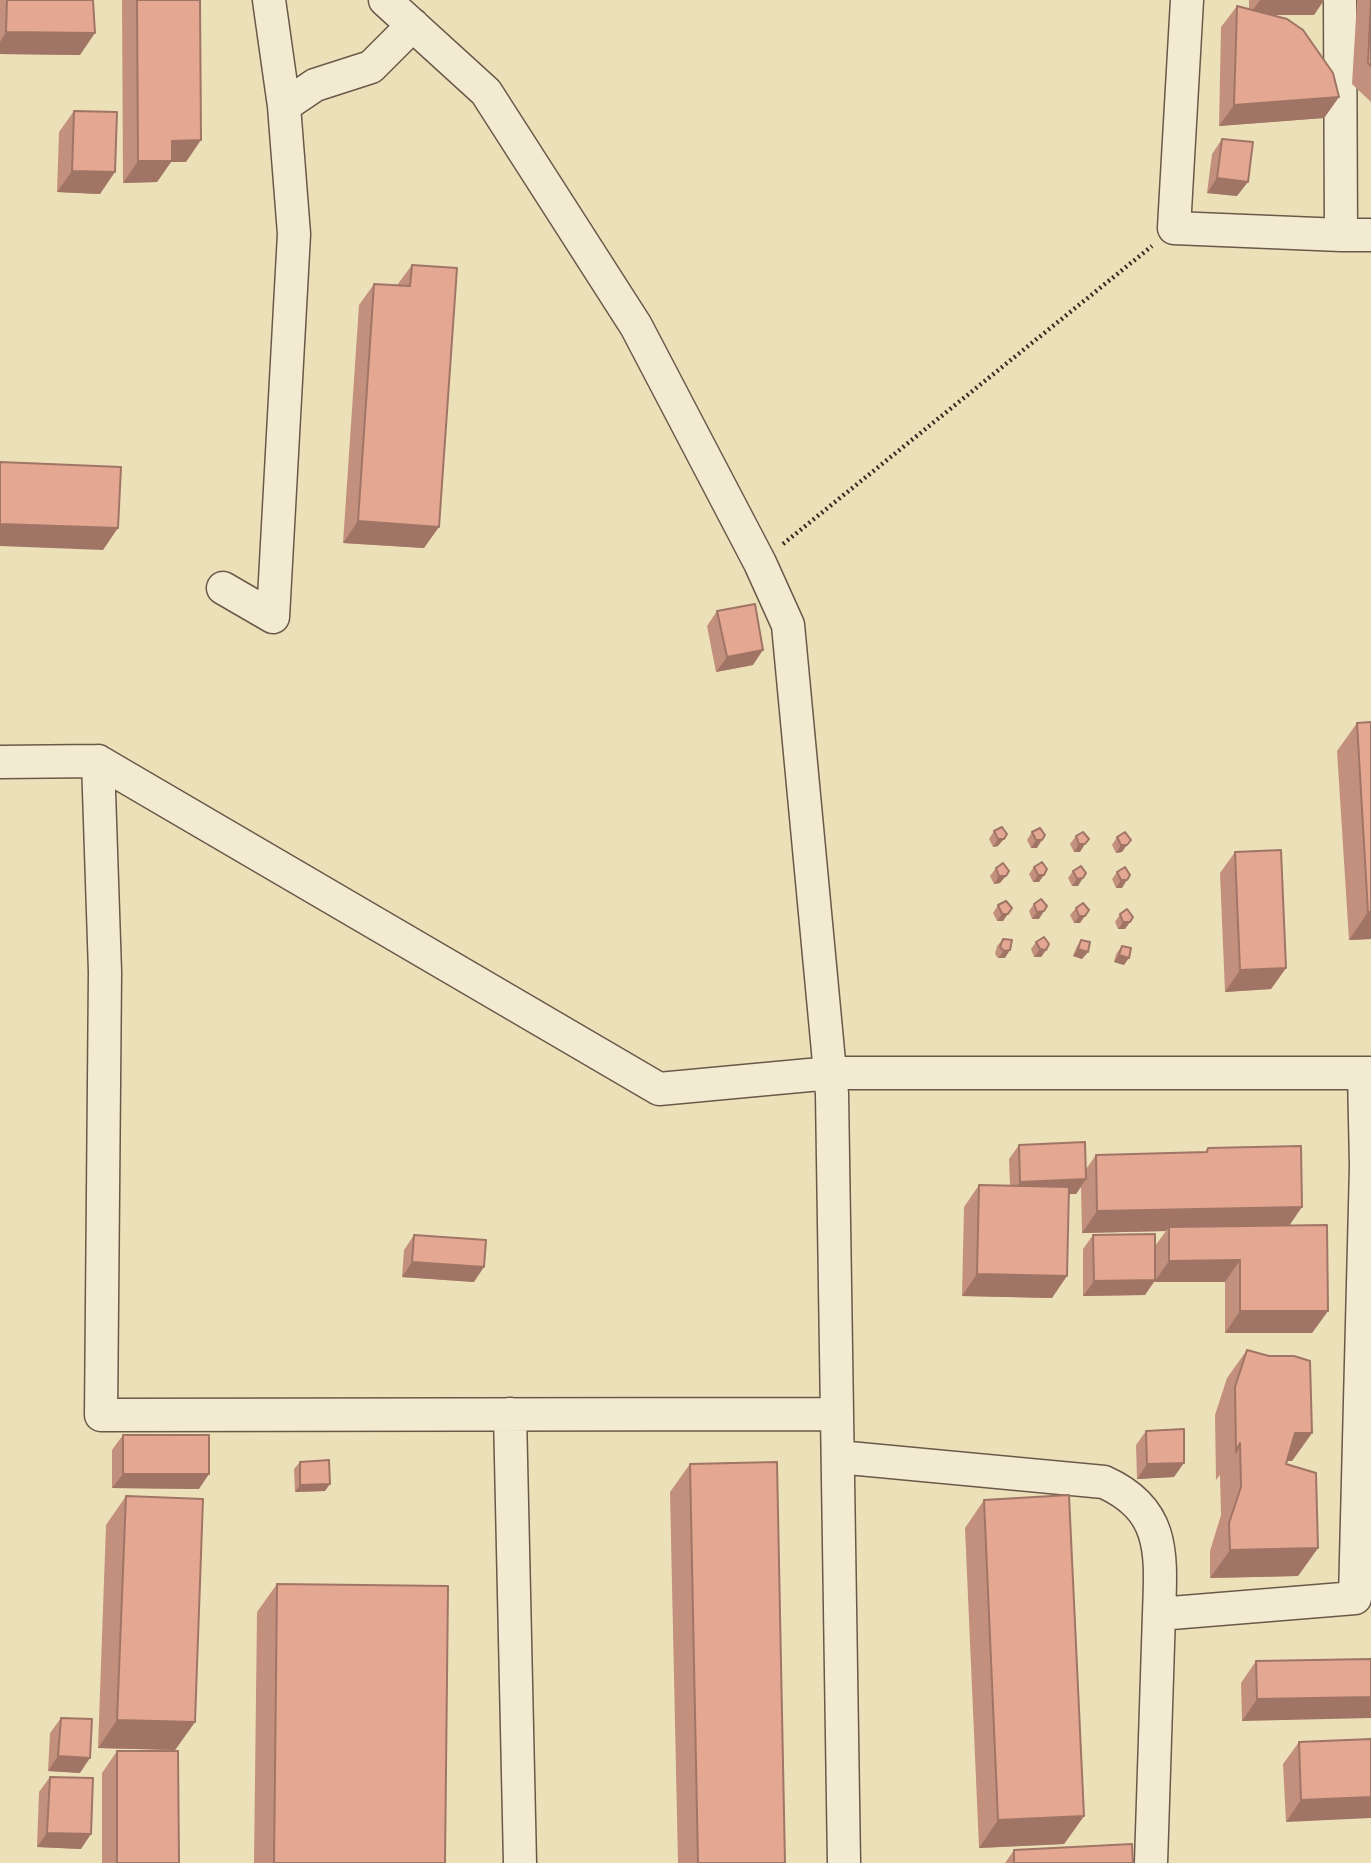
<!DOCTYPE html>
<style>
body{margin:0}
canvas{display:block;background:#ece0b8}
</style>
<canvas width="1371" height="1863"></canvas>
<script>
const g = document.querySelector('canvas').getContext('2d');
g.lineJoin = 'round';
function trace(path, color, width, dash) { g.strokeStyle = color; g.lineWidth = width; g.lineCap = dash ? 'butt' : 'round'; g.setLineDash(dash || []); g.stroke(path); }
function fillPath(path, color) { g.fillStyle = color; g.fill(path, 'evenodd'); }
const minor = new Path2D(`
 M385 0 486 92 636 326 760 563 788 625 832 1094 844 1863
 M1187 0 1174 228 1341 235
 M1340 0 1341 235H1371
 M284 106 315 85 371 67 413 25
 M223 588 273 617 294 234 284 106 269 0
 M98 761 105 972 101 1415 837 1414
 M0 762 98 761 659 1089 831 1073H1371
 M510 1414 520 1863
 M838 1457 1104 1482C1166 1510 1161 1555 1159 1614
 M1151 1863 1159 1614 1355 1598 1366 1166 1364 1073`);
trace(minor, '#6a594a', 35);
trace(new Path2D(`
 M783 544 1152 246`), '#3e2c25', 4.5, [2, 3.5]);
trace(minor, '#f3ebd1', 32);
fillPath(new Path2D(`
 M0 0H93L80 55 0 54Z
 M122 0H200L186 162H171L157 182 123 183Z
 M1249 0H1324L1314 15H1273L1339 97 1324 118 1219 126 1221 27 1237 6 1249 9Z
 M1357 0H1371V102L1352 84Z
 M74 111 100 194 57 192 59 132Z
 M1222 139 1237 196 1207 193 1212 154Z
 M412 265 424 548 343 543 359 305 374 284 397 285Z
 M717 611 753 665 716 672 707 626Z
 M1357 723 1371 939 1349 940 1337 751Z
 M1002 827 998 846 993 847 989 839 994 831Z
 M1040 828 1037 848H1031L1027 840 1032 832Z
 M1083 832 1080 852H1074L1070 844 1076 836Z
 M1125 832 1122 852 1116 853 1112 845 1117 837Z
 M1235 852 1286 968 1271 989 1225 992 1220 873Z
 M1042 862 1039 882H1033L1029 874 1034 867Z
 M1003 863 1000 883 994 884 990 876 996 868Z
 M1081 866 1078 886H1072L1068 878 1073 871Z
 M1125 867 1122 888H1116L1112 879 1117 872Z
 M1041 899 1039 919H1032L1029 911 1034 904Z
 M1006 901 1003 921H997L993 913 998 905Z
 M1083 903 1080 923H1074L1070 915 1076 908Z
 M1120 914 1130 922 1125 929H1118L1115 922Z
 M1003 939 1005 958H998L995 954 997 946Z
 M1081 940 1088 952 1082 959 1073 956 1076 948Z
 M1036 942 1046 950 1041 957H1034L1031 949Z
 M1122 946 1124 965 1114 962 1116 954Z
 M1019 1145 1086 1169 1096 1155 1205 1152 1208 1148 1289 1225 1328 1311 1312 1333H1225V1282H1154L1145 1295 1083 1296V1249L1093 1235 1155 1246 1166 1231 1082 1233 1081 1187 1076 1194H1069L1052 1298 962 1296 964 1207 979 1185 1010 1186 1009 1159Z
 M414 1235 474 1282 402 1277 404 1250Z
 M1247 1350 1312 1433 1292 1461H1287L1286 1464 1318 1548 1298 1576 1210 1578V1551L1221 1515 1220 1475 1216 1480 1215 1415 1227 1378Z
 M1146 1431 1174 1477 1137 1479 1136 1445Z
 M123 1435 199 1489 112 1488V1450Z
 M300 1462 325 1491 295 1492 294 1469Z
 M690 1464 785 1863H678L670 1492Z
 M126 1496 195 1722 175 1750 98 1748 106 1525Z
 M984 1500 1084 1816 1064 1844 979 1848 965 1528Z
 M277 1584 445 1863H254L257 1612Z
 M1371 1659 1242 1721 1241 1683 1256 1661Z
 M61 1718 80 1773 48 1771 50 1733Z
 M1371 1739 1286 1822 1283 1764 1299 1742Z
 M117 1751 179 1863H102V1773Z
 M50 1777 81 1849 37 1847 39 1792Z
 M1014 1850 1133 1863H1005Z`), '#c4907e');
fillPath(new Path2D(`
 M1260 0H1324L1314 15H1249Z
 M6 32 95 33 80 55 0 54V42Z
 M1339 97 1324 118 1219 126 1234 105Z
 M201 140 186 162H171L157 182 123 183 138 161 172 141Z
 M72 171 115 172 100 194 57 192Z
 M1217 178 1248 182 1237 196 1207 193Z
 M358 521 439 527 424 548 343 543Z
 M0 524 118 528 103 550 0 546Z
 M763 650 753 665 716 672 727 657Z
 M998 839H1004L998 846 993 847Z
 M1036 840H1042L1037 848H1031Z
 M1079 844H1085L1080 852H1074Z
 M1121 845H1127L1122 852 1116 853Z
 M1038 875H1044L1039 882H1033Z
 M999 876H1006L1000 883 994 884Z
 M1083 878 1078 886H1072L1077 879Z
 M1121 880H1127L1122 888H1116Z
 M1044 911 1039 919H1032L1037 912Z
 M1368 912H1371V939L1349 940Z
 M1002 914H1008L1003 921H997Z
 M1079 916H1085L1080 923H1074Z
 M1123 922H1130L1125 929H1118Z
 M1040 949 1046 950 1041 957H1034Z
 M1078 949 1088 952 1082 959 1073 956Z
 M1010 950 1005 958H998L1004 951Z
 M1119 955 1129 958 1124 965 1114 962Z
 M1286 968 1271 989 1225 992 1240 970Z
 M1086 1179 1076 1194 1010 1196 1020 1182Z
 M1302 1207 1287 1229 1169 1227 1166 1231 1082 1233 1097 1211Z
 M1240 1260 1225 1282H1154L1169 1261Z
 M412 1262 484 1267 474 1282 402 1277Z
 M977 1274 1067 1276 1052 1298 962 1296Z
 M1155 1280 1145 1295 1083 1296 1094 1281Z
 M1240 1311H1328L1312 1333H1225Z
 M1295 1433H1312L1292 1461H1276Z
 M1184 1463 1174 1477 1137 1479 1147 1464Z
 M123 1474H209L199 1489 112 1488Z
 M330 1484 325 1491 295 1492 300 1485Z
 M1318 1548 1298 1576 1210 1578 1230 1550Z
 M1371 1697V1718L1242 1721 1257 1699Z
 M117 1720 195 1722 175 1750 98 1748Z
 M58 1756 90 1758 80 1773 48 1771Z
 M1371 1797V1818L1286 1822 1301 1800Z
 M1084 1816 1064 1844 979 1848 998 1820Z
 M47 1833 91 1834 81 1849 37 1847Z`), '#a07566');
const building = new Path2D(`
 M7 0H93L95 33 6 32Z
 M137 0H200L201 140 172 141V161H138Z
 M1371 0V66L1368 63Z
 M1237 6 1287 19 1303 30 1333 73 1339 97 1234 105Z
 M74 111 117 112 115 172 72 171Z
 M1222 139 1253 142 1248 182 1217 178Z
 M412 265 457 268 439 527 358 521 374 284 410 286Z
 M0 462 121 467 118 528 0 524Z
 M755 604 763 650 727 657 717 611Z
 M1371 722V912H1368L1357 723Z
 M1002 827 1007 834 1004 839H998L994 831Z
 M1040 828 1045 835 1042 840H1036L1032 832Z
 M1083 832 1089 839 1085 844H1079L1076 836Z
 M1125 832 1131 840 1127 845H1121L1117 837Z
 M1281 850 1286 968 1240 970 1235 852Z
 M1042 862 1047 869 1044 875H1038L1034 867Z
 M1003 863 1009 871 1006 876H999L996 868Z
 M1081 866 1086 873 1083 878 1077 879 1073 871Z
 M1125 867 1130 875 1127 880H1121L1117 872Z
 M1041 899 1047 906 1044 911 1037 912 1034 904Z
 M1006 901 1012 908 1008 914H1002L998 905Z
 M1083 903 1089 910 1085 916H1079L1076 908Z
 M1127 909 1133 917 1130 922H1123L1120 914Z
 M1044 937 1049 944 1046 950 1040 949 1036 942Z
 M1003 939 1012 940 1010 950 1004 951 1000 947Z
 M1081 940 1090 942 1088 952 1078 949Z
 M1122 946 1131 948 1129 958 1119 955Z
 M1085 1142 1086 1179 1020 1182 1019 1145Z
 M1301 1146 1302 1207 1097 1211 1096 1155 1207 1152 1208 1148Z
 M979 1185 1069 1187 1067 1276 977 1274Z
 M1327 1225 1328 1311H1240V1260L1169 1261V1227Z
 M1155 1234V1280L1094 1281 1093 1235Z
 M414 1235 486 1240 484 1267 412 1262Z
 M1247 1350 1269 1356H1294L1310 1361 1312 1433H1295L1286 1464 1316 1473 1318 1548 1230 1550 1229 1523 1241 1487 1240 1443 1236 1452 1235 1387Z
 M1184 1429V1463L1147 1464 1146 1431Z
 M123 1435H209V1474H123Z
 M329 1460 330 1484 300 1485V1462Z
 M777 1462 785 1863H698L690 1464Z
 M1069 1495 1084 1816 998 1820 984 1500Z
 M126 1496 203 1499 195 1722 117 1720Z
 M277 1584 448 1586 445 1863H274Z
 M1371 1659V1697L1257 1699 1256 1661Z
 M61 1718 92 1719 90 1758 58 1756Z
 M1371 1739V1797L1301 1800 1299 1742Z
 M117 1751H178L179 1863H117Z
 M50 1777 93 1778 91 1834 47 1833Z
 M1132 1844 1133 1863H1014V1850Z`);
fillPath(building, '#e4a792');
trace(building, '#a07566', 2);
</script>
